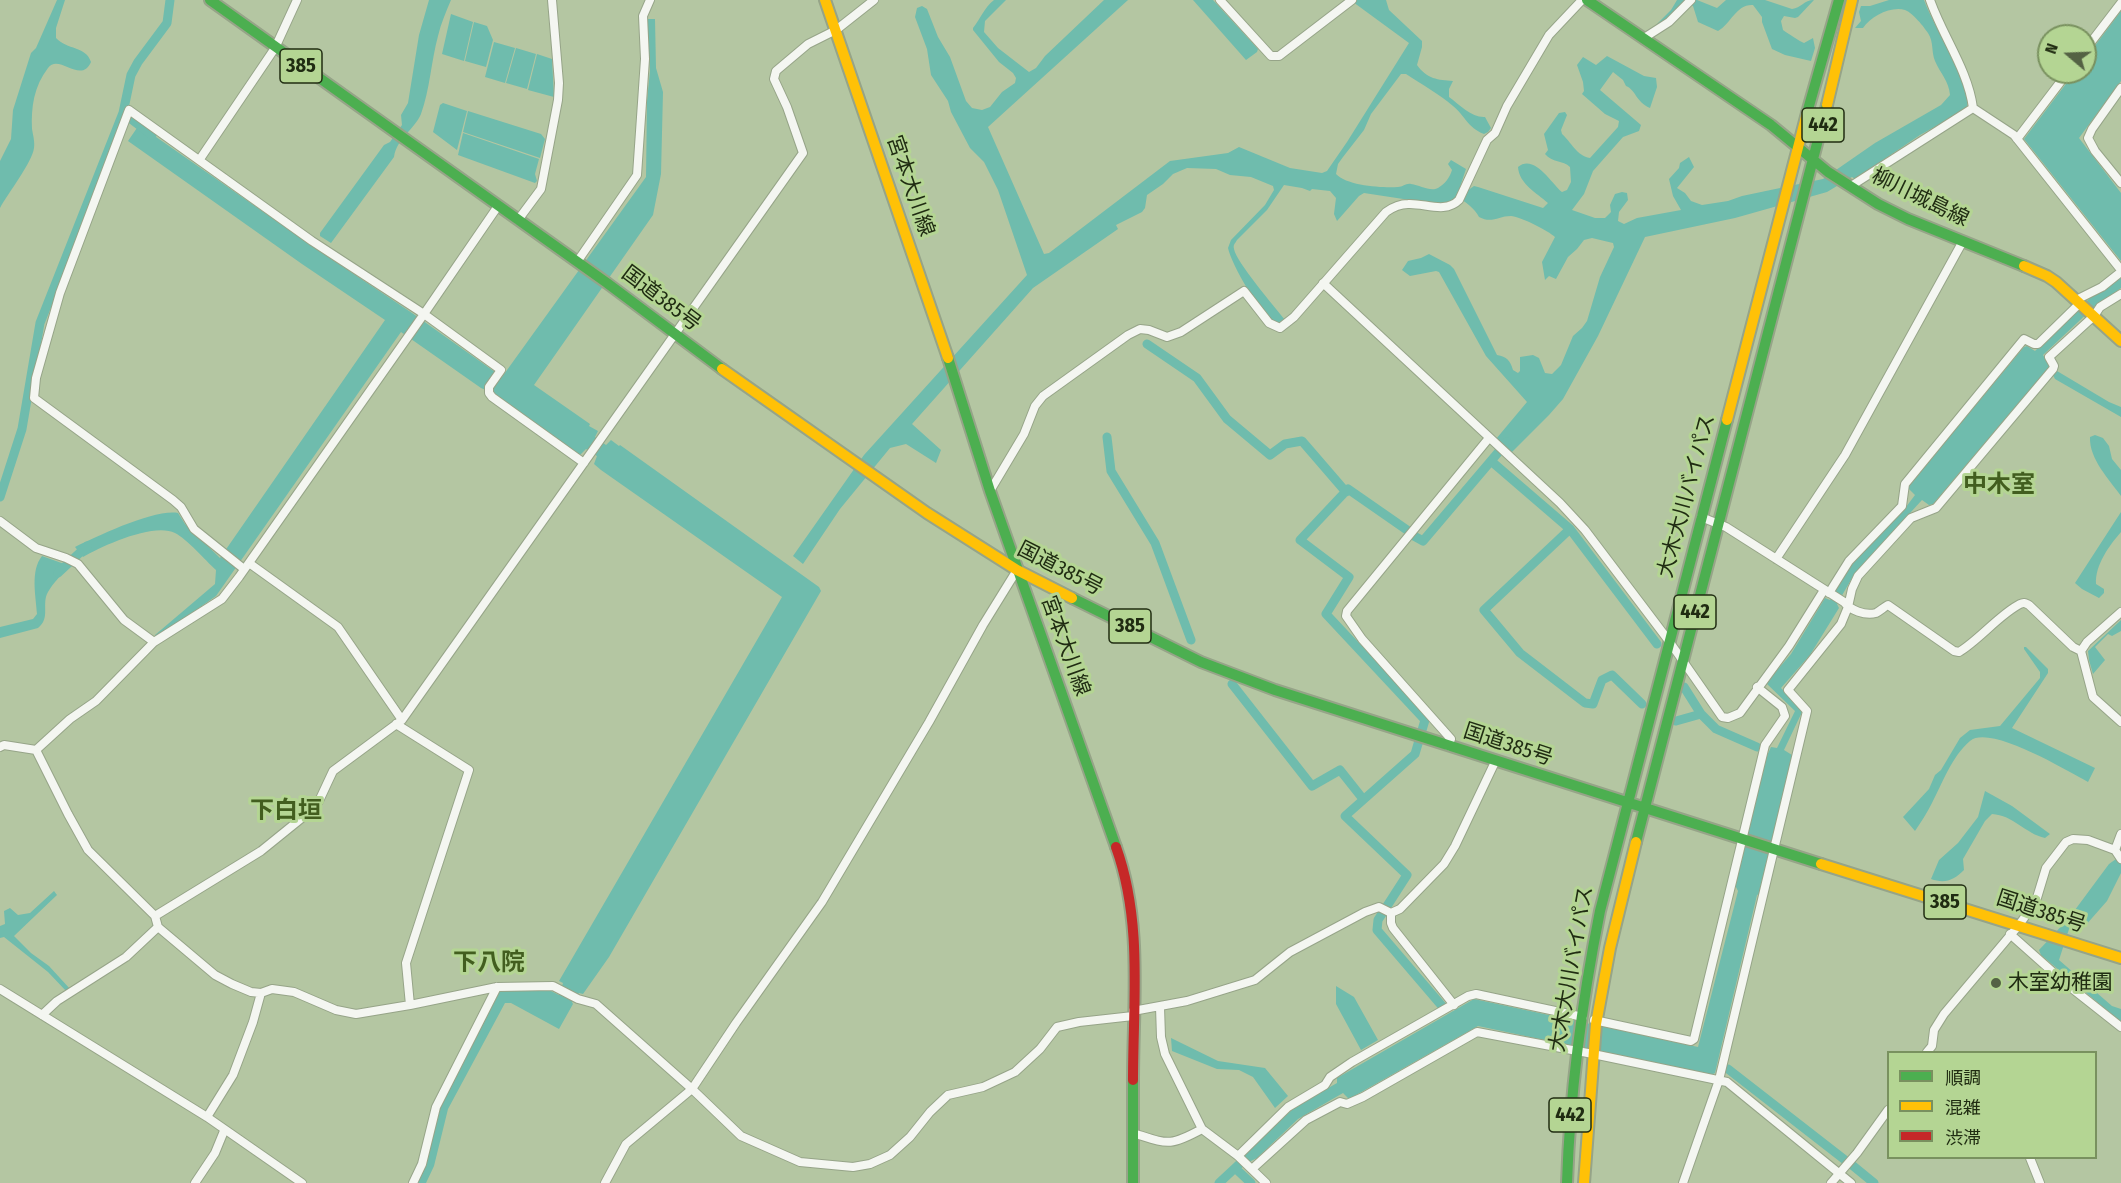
<!DOCTYPE html>
<meta charset="utf-8">
<style>
body{margin:0}
#map{position:relative;width:2121px;height:1183px;overflow:hidden;background:#b4c6a2;font-family:"Fira Sans Condensed","Noto Sans JP",sans-serif}
canvas{display:block}
.legend{position:absolute;left:1887px;top:1051px;width:210px;height:108px;box-sizing:border-box;background:#b4d593;border:2px solid #79915f;margin:0;padding:8px 10px;list-style:none;font-size:18px;color:#202c12}
.legend li{display:flex;align-items:center;gap:12px;height:30px}
.legend b{width:30px;border:2px solid #79915f}
.north{position:absolute;left:2037px;top:24px;width:60px;height:60px;box-sizing:border-box;background:#b4d593;border:2px solid #79915f;border-radius:50%;rotate:289deg;font-size:16px;font-weight:700;line-height:24px;text-align:center;color:#202c12}
.north::after{content:'';display:block;margin:auto;width:21px;height:27px;background:#546244;clip-path:polygon(50% 0,100% 100%,50% 72%,0 100%)}
</style>
<div id="map">
<canvas width="2121" height="1183"></canvas>
<ul class="legend">
<li><b style="height:8px;background:#4caf50"></b>順調</li>
<li><b style="height:8px;background:#ffc107"></b>混雑</li>
<li><b style="height:8px;background:#c62828"></b>渋滞</li>
</ul>
<div class="north">N</div>
</div>
<script>
const g = document.querySelector('canvas').getContext('2d');
g.lineJoin = 'round';
function fillPath(path, color) { g.fillStyle = color; g.fill(path, 'evenodd'); }
function trace(path, color, width, dash) { g.strokeStyle = color; g.lineWidth = width; g.lineCap = dash ? 'butt' : 'round'; g.setLineDash(dash || []); g.stroke(path); }
function write(font, color, halo, rows, align = 'center') {
  g.font = font + ' "Fira Sans Condensed","Noto Sans JP",sans-serif'; g.lineWidth = 6; g.setLineDash([]); g.textBaseline = 'middle'; g.strokeStyle = halo; g.fillStyle = color; for (const [text, x, y, turn = 0] of rows) {
    g.save(); g.translate(x, y); g.rotate((+turn || 0) * Math.PI / 180); g.textAlign = isNaN(turn) ? turn : align; if (halo) g.strokeText(text, 0, 0); g.fillText(text, 0, 0); g.restore();
  }
}
fillPath(new Path2D(`
 M57 0H65L56 28V38C67 50 86 46 91 62 81 85 59 53 48 68 34 86 31 107 32 129 33 135 35 142 34 148 32 163 8 193 0 208V161L11 139 13 110 31 53 36 48Z
 M429 0H451C446 12 441 23 438 36 431 62 430 89 421 114 414 130 397 138 394 157L331 243 320 236V233L384 145 390 142 402 125 401 115 408 103 419 35Z
 M994 0H1006L985 21 984 32 998 48 1029 72 1036 68 1045 56 1104 0H1128L988 127 1044 254 1049 253 1170 161 1228 153 1239 147 1290 168 1322 173 1327 171 1347 142 1409 43 1353 2 1356 0H1386L1389 10 1422 41V47L1417 65C1427 79 1438 80 1453 81L1449 89V97C1460 105 1472 118 1485 117L1491 128 1488 132 1484 134C1467 127 1466 117 1453 106 1439 94 1421 84 1406 74H1401L1371 114 1364 130 1343 157 1338 164 1336 174C1347 186 1383 188 1398 187 1403 187 1406 183 1411 184 1420 185 1430 192 1438 188 1445 184 1450 177 1452 170L1448 164 1451 160 1466 169 1460 187 1467 191 1474 186 1478 187 1543 208 1548 203C1537 193 1519 184 1518 167 1534 153 1552 184 1562 192L1567 190 1571 182 1570 167C1563 160 1552 163 1545 154L1548 150 1544 134 1559 113 1565 112 1567 115 1561 130 1562 134C1571 142 1577 156 1590 158L1618 127 1619 121 1605 114 1582 94 1584 91 1583 82 1577 65 1583 57 1596 65 1607 56 1644 76 1656 78 1657 87 1650 108C1635 101 1636 90 1626 86L1623 80 1613 72 1600 90 1641 125 1639 131 1623 137 1593 171 1584 194 1572 210 1595 218H1605L1611 212 1610 205 1615 194 1622 192 1627 193 1628 200 1619 212 1618 221 1624 224 1637 218 1681 210 1673 196 1669 179 1679 168 1680 163 1689 157 1694 167 1677 188 1685 193 1691 201 1702 205 1728 201 1742 196 1823 179 1875 143 1941 105 1950 95C1949 81 1940 73 1935 61 1931 52 1934 42 1928 33 1924 27 1913 13 1905 10 1891 6 1871 16 1863 28H1855L1861 21 1859 12 1861 6H1870L1889 0H1924C1934 28 1972 83 1967 109L1920 135 1855 179 1852 177 1827 192 1735 218 1645 237 1598 336 1563 399 1549 415 1511 453 1496 439 1527 402 1486 356 1439 272 1436 271 1410 276 1402 270 1408 261 1421 258 1429 254 1450 265 1454 269 1497 355C1507 357 1510 360 1513 370L1518 373 1520 371V357L1533 355 1539 358 1545 373 1552 374 1561 365 1573 336 1582 328 1587 321 1600 277 1614 247 1613 243 1592 238 1584 240 1577 249 1568 257 1556 279 1549 276 1545 280 1542 262 1555 237C1549 231 1519 216 1511 216 1498 216 1492 224 1479 217 1475 209 1465 201 1457 197L1448 203 1436 204 1364 193 1359 196 1337 221 1334 214 1336 198 1330 191 1312 189 1310 191 1302 188 1284 185 1267 210 1237 240C1235 244 1233 244 1234 249 1236 262 1275 307 1285 320L1276 323C1260 314 1232 266 1228 248L1231 240 1265 205 1274 190 1273 186 1251 177 1230 175 1216 169 1187 168 1173 174 1163 184 1147 195 1145 208 1142 212 1116 225 1118 229 1033 288 912 424 941 450 936 463 906 444 890 448 840 509 803 564 793 556 864 455 1027 275 998 190 984 162 970 148 951 112 948 101 931 75 927 49 915 17 917 8 922 6 927 9 938 37 950 57 966 101 972 108 982 110 990 107 1002 92 1015 83 1016 78 1013 73 999 62 973 30V28C981 18 984 8 994 0Z
 M1193 0H1213L1258 49 1257 52 1246 60Z
 M1677 0H1697L1717 8 1726 0H1765L1792 9C1801 8 1804 0 1814 0L1798 17 1795 18 1784 16 1781 21 1783 30C1789 34 1799 41 1804 43L1813 38 1815 48 1811 61 1785 55 1772 49 1762 22V17L1753 5C1736 4 1731 24 1718 31L1698 22 1693 6 1686 3 1662 23 1654 27 1671 10Z
 M2121 11V81L2079 138 2121 193V261L2024 139 2075 72H2085V59Z
 M451 14 473 22 464 61 442 54Z
 M647 19H655L656 68 663 92 661 174 653 215 534 385 590 424 589 426 598 431 595 437 606 445 611 440 619 446 620 445 819 587 821 591 609 957 583 994 579 993 572 1002 573 1004 559 1029 511 1003H505L448 1109 434 1166 426 1183H417L425 1165 440 1106 500 991H551L559 995 563 983 559 981 782 597 601 470 594 464 597 456 586 449 580 455 572 450 493 393 481 388 401 332 216 596 156 638 155 635 215 584 216 570C205 560 187 539 175 533 154 522 102 546 83 557L75 547C98 536 154 509 178 513L185 524 220 558 385 320 302 264 128 141 139 125 315 248 412 313 502 377 646 177 647 101 650 71Z
 M474 22 487 26 493 40 486 67 465 61Z
 M494 42 515 48 505 83 485 77Z
 M516 48 536 54 527 89 506 83Z
 M537 54 552 59 554 97 528 90Z
 M443 103 467 111 457 150 433 132 440 105Z
 M468 111 541 134 545 139 540 158 463 132Z
 M463 133 539 159 535 174 537 181 535 183 458 155Z
 M2121 278V288L2094 307 2043 355 2050 366 1933 504 1929 505 1922 500 1855 573 1837 604 1839 608 1810 655 1781 688 1803 710 1784 750 1792 755 1761 893 1757 895 1715 1073 1711 1075 1478 1026 1349 1099 1343 1093 1298 1119 1257 1158 1249 1162 1244 1157 1248 1150 1295 1107 1337 1083V1078L1474 999 1698 1047 1738 891 1735 885 1766 758 1771 747 1777 748 1795 711 1766 683 1791 654 1825 598 1830 600 1851 565 1903 511 1915 495 1909 489V485L2024 347 2027 346 2035 351 2090 298Z
 M2057 371 2109 402 2121 407V417L2055 379 2053 375Z
 M2095 435 2103 438 2109 446 2112 459 2121 470V496C2109 479 2089 459 2090 437Z
 M2121 512V532C2109 546 2095 565 2096 584L2104 589V593L2099 598 2082 589 2075 583Z
 M42 556 70 566C62 574 53 583 48 592 41 604 51 618 38 628L0 638V627L33 619 37 614C36 596 30 571 42 556Z
 M2121 620V631L2112 636 2108 634 2095 647 2105 660 2093 674 2089 660 2088 651Z
 M2024 647H2026L2048 669V673L2012 728 2095 768 2088 782C2067 771 1990 724 1970 741 1952 756 1942 784 1932 803 1927 813 1921 822 1915 831L1903 817 1929 789 1935 775 1941 770 1960 738 1970 730 2000 726 2040 678V672L2024 649Z
 M1985 791 2012 806 2050 834 2045 838C2026 834 2013 815 1992 814L1985 821 1963 859 1964 870C1954 880 1945 884 1931 879L1939 860 1958 843 1978 817Z
 M2121 848V873L2107 901 2085 926 2078 930 2069 929 2059 960 2112 1006 2121 1009V1022L2041 955 2039 950 2069 918 2109 864 2116 859Z
 M54 891 57 895 14 936 31 953 49 966 71 990 67 992 48 972 4 937 0 938V926L5 924 4 911 10 908 18 915 30 913Z
 M1336 986 1354 997 1378 1040 1361 1050 1336 1004Z
 M1171 1038 1218 1061 1265 1068 1288 1096 1275 1108 1253 1077 1239 1070 1217 1069 1172 1051Z`), '#6fbcad');
trace(new Path2D(`
 M123 113 152 135
 M1147 344 1197 378 1227 419 1270 455 1285 444 1302 441 1346 492
 M1107 437 1111 471 1155 543 1191 640
 M1491 461 1570 529 1657 644
 M0 497 22 429 40 323 123 113 131 75 138 62 167 23 170 0
 M1570 529 1484 610 1520 653 1585 703 1593 704 1602 680 1612 675 1642 704
 M1407 530 1348 489 1300 540 1349 577 1326 614 1425 720 1415 754 1345 816 1407 875 1378 920 1377 930 1442 1006
 M1414 536 1423 541 1507 442
 M58 573 87 546
 M1232 684 1312 786 1340 770 1363 799
 M1684 687 1701 714 1716 729 1757 747
 M1676 721 1701 714
 M1728 1069 1845 1160
 M1852 1165 1874 1183
 M1235 1168 1251 1183
 M1219 1183 1248 1156`), '#6fbcad', 9);
const street = new Path2D(`
 M1220 0 1271 56H1279L1352 0
 M1644 38 1669 22 1691 0
 M2085 50 2121 3
 M2121 88 2092 129 2088 138 2095 151 2121 183
 M1973 108 2014 135 2121 270
 M2017 139 2068 72
 M200 159 275 48 297 0
 M1851 186 1973 108C1968 70 1943 37 1930 0
 M518 220 541 189 558 100 559 83 552 0
 M577 262 637 175 645 59 643 16 650 0
 M1323 283 1560 503 1585 530 1669 641 1722 717 1728 718 1740 713 1789 646 1824 590
 M2076 300 2102 287 2121 272
 M990 491 1024 434 1035 406 1043 396 1128 335 1140 329 1149 330 1167 337 1181 332 1244 291 1269 323 1280 328 1294 317 1386 212C1393 207 1400 204 1408 204 1425 203 1445 214 1459 200L1487 140 1495 133 1507 106 1549 35 1582 0
 M1701 517 1726 527 1844 602C1850 610 1865 616 1876 613 1880 611 1884 607 1888 605L1954 651 1959 652C1979 640 2000 614 2020 604 2024 602 2025 603 2029 605L2073 647 2081 651
 M0 521 36 548 66 558 78 564 124 620 154 642
 M1776 559 1845 455 1963 241
 M249 563 338 627 402 720
 M244 569 194 529 181 507 173 500 34 398 36 378 60 293 129 110 312 241 424 314 501 370 489 387V393L492 397 584 463
 M1829 593 1849 561 1902 506 1905 484 2024 339 2034 344H2038L2080 303
 M2121 612 2087 642 2081 651 2093 697 2121 722
 M396 724 469 770 406 963 410 1005
 M1448 746 1451 739 1362 639 1346 616 1347 611 1489 438
 M0 747 4 745 36 750
 M36 750 68 814 88 850 155 916 158 927 215 975 232 984 251 992 261 993 272 989 294 992 336 1010 356 1014 410 1005 497 987 553 986 578 999 596 1004 692 1089 741 1136 800 1162 853 1167 870 1164 890 1155 910 1137 930 1112 948 1095 983 1087 1015 1072 1040 1049 1057 1027 1079 1022 1133 1016
 M36 750 70 719 96 701 154 642 222 599 239 577 424 314 498 206
 M2115 850 2121 834
 M1391 913V923L1393 928 1454 1005
 M155 916 261 851 308 813 319 801 333 771 402 720 803 153 787 107 774 79 776 71 808 44 836 30 874 0
 M2010 934 2064 982 2121 1027
 M0 989 207 1117 302 1183
 M1160 1007 1161 1037 1165 1054 1202 1129 1238 1156 1266 1183
 M1133 1011 1187 1001 1255 980 1290 952 1365 912 1379 907 1391 913 1400 909 1444 864 1455 846 1495 762
 M42 1015 57 1001 126 957 158 927
 M1594 1020 1691 1041 1694 1039 1765 745 1785 716 1782 707 1757 687
 M1927 1052 1932 1046 1934 1030 1944 1014 2019 925 2036 901 2046 868 2066 842 2073 839 2088 840 2115 850 2121 859
 M207 1117 233 1075 253 1022 261 993
 M1133 1133C1168 1144 1169 1147 1202 1129
 M1238 1156 1288 1107 1325 1085 1330 1077 1352 1062 1468 996 1476 994 1583 1017
 M2030 1158 2040 1183
 M1252 1169 1306 1120 1340 1102 1347 1104 1363 1097 1477 1032 1593 1054 1727 1082 1851 1183
 M195 1183 215 1153 224 1131
 M413 1183 422 1164 436 1107 497 987
 M605 1183 626 1144 692 1089 736 1023 822 902 929 722 983 625 1017 570
 M1683 1183 1719 1080 1807 711 1788 690 1841 624 1848 607 1852 589 1858 576 1911 518 1936 508 2053 369 2054 366 2049 357 2094 316 2100 307 2121 294
 M1831 1183 1857 1153 1888 1110`);
const fast = new Path2D(`
 M210 0 607 283 722 369
 M1587 0 1771 125 1828 172 1878 204 1908 219 2024 266
 M1807 113 1839 0
 M948 358 990 491 1116 847
 M1072 598 1201 662 1275 690 1821 864
 M1636 842 1827 105
 M1133 1080V1183
 M1567 1183C1570 1091 1582 1001 1600 911L1727 420`);
const slow = new Path2D(`
 M825 0 948 358
 M1827 105 1852 0
 M2024 266 2047 276 2056 282 2121 341
 M722 369 927 513 1017 570 1072 598
 M1727 420 1807 113
 M1821 864 2121 958
 M1584 1183 1596 1024 1610 948 1636 842`);
const jam = new Path2D(`
 M1116 847C1143 922 1133 1003 1133 1080`);
trace(street, '#96a488', 10);
trace(fast, '#96a488', 14);
trace(slow, '#96a488', 14);
trace(jam, '#96a488', 14);
trace(street, '#f4f6f1', 8);
trace(fast, '#4caf50', 10);
trace(slow, '#ffc107', 10);
trace(jam, '#c62828', 10);
for (const [x, y, r, color] of [
 [1996,983,6,"#546244"]
]) { const dot = new Path2D(); dot.arc(x, y, r, 0, 2 * Math.PI); g.fillStyle = color; g.fill(dot); trace(dot, '#b4d593', 2); }
for (const [x, y, w] of [
 [301,66,42],
 [1823,125,42],
 [1695,612,42],
 [1130,626,42],
 [1945,902,42],
 [1570,1115,42]
]) { const box = new Path2D(); box.roundRect(x - w / 2, y - 17, w, 34, 4.5); g.fillStyle = '#b4d593'; g.fill(box); trace(box, '#202c12', 1.5); }
write('bold 20px', '#202c12', null, [
 ["385",301,66],
 ["442",1823,125],
 ["442",1695,612],
 ["385",1130,626],
 ["385",1945,902],
 ["442",1570,1115]
]);
write('21px', '#202c12', '#b4d593', [
 ["宮本大川線",910,186,71],
 ["柳川城島線",1920,198,26],
 ["国道385号",661,299,37],
 ["大木大川バイパス",1687,496,-75],
 ["国道385号",1060,569,27],
 ["宮本大川線",1065,646,70],
 ["国道385号",1508,745,18],
 ["国道385号",2041,912,18],
 ["大木大川バイパス",1572,969,-80]
]);
write('21px', '#202c12', '#b4d593', [
 ["木室幼稚園",2008,983]
], 'left');
write('bold 24px', '#425e1f', '#b4d593', [
 ["中木室",1999,485],
 ["下白垣",286,811],
 ["下八院",489,963]
]);
</script>
